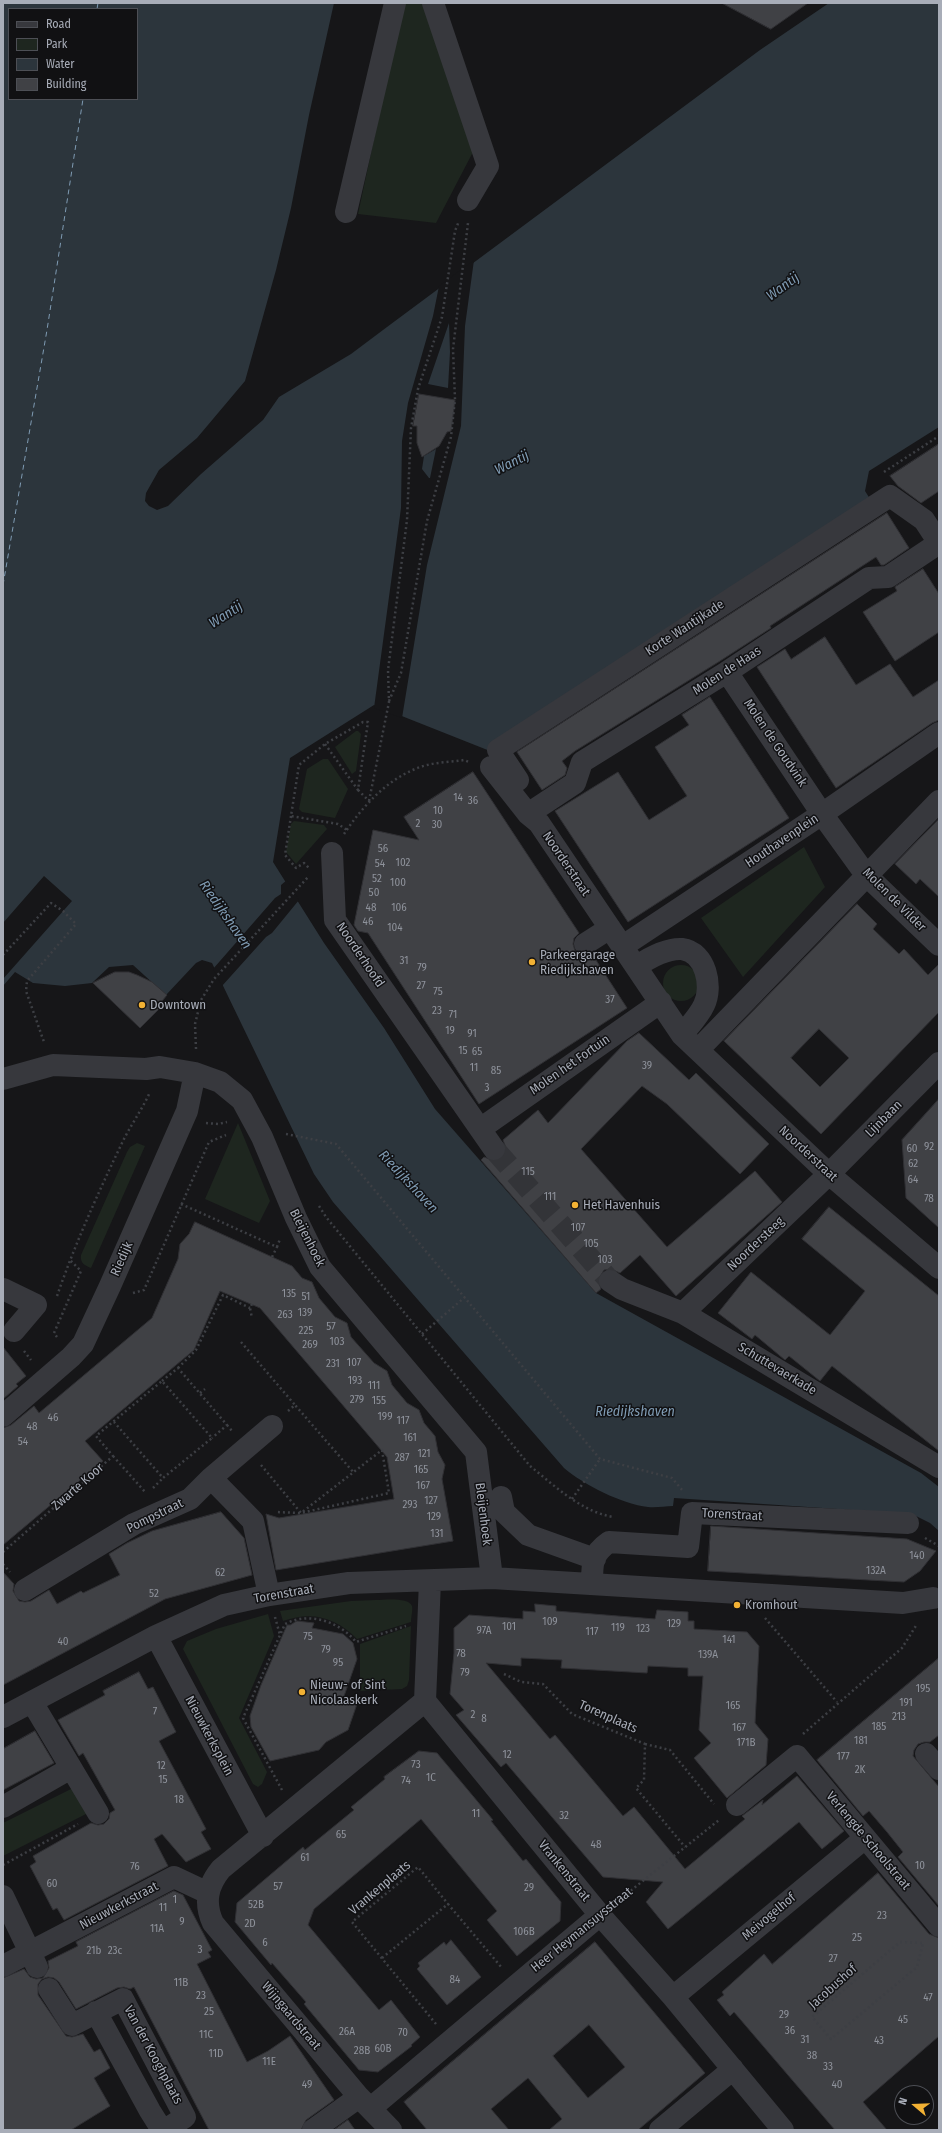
<!DOCTYPE html>
<style>
body{margin:0}
#map{position:relative;width:942px;height:2133px;overflow:hidden;background:#161618;font-family:"Fira Sans Condensed",sans-serif}
canvas{display:block}
.frame{position:absolute;inset:0;border:4px solid #a8adb8;pointer-events:none}
.legend{position:absolute;left:8px;top:8px;width:130px;height:92px;box-sizing:border-box;background:#111113;border:1px solid #4d4f55;margin:0;padding:5px 7px;list-style:none;font-size:12px;color:#a8adb8}
.legend li{display:flex;align-items:center;gap:8px;height:20px}
.legend b{width:20px;border:1px solid #4d4f55}
.north{position:absolute;left:894px;top:2085px;width:40px;height:40px;box-sizing:border-box;background:#111113;border:1px solid #4d4f55;border-radius:50%;rotate:289deg;font-size:11px;font-weight:700;line-height:16px;text-align:center;color:#a8adb8}
.north::after{content:'';display:block;margin:auto;width:14px;height:18px;background:#f2b134;clip-path:polygon(50% 0,100% 100%,50% 72%,0 100%)}
</style>
<div id="map">
<canvas width="942" height="2133"></canvas>
<div class="frame"></div>
<ul class="legend">
<li><b style="height:5px;background:#37383d"></b>Road</li>
<li><b style="height:11px;background:#1e261f"></b>Park</li>
<li><b style="height:11px;background:#2c353c"></b>Water</li>
<li><b style="height:11px;background:#404145"></b>Building</li>
</ul>
<div class="north">N</div>
</div>
<script>
const g = document.querySelector('canvas').getContext('2d');
g.lineJoin = 'round';
function fillPath(path, color) { g.fillStyle = color; g.fill(path, 'evenodd'); }
function trace(path, color, width, dash) { g.strokeStyle = color; g.lineWidth = width; g.lineCap = dash ? 'butt' : 'round'; g.setLineDash(dash || []); g.stroke(path); }
function write(font, color, halo, rows, align = 'center') {
  g.font = font + ' "Fira Sans Condensed",sans-serif'; g.lineWidth = 3; g.setLineDash([]); g.textBaseline = 'middle'; g.strokeStyle = halo; g.fillStyle = color; for (const [text, x, y, turn = 0] of rows) {
    g.save(); g.translate(x, y); g.rotate((+turn || 0) * Math.PI / 180); g.textAlign = isNaN(turn) ? turn : align; if (halo) g.strokeText(text, 0, 0); g.fillText(text, 0, 0); g.restore();
  }
}
fillPath(new Path2D(`
 M403 3H424L474 150 436 223 358 214Z
 M356 731H358L361 734 356 771 352 774 335 747Z
 M323 759H328L348 789 335 818 302 812 299 809 307 769Z
 M294 821 324 825 327 829 296 864 286 852 291 824Z
 M804 847 825 887 743 977 701 918Z
 M663 983a18 18 0 1 1 36 0a18 18 0 1 1-36 0Z
 M238 1123 270 1201 259 1223 205 1199Z
 M137 1143 145 1146 91 1268C84 1265 80 1263 81 1255L127 1152 130 1147Z
 M376 1600C384 1600 409 1597 412 1606 413 1610 411 1617 411 1622L357 1639C335 1617 312 1611 283 1621L280 1611 351 1601Z
 M268 1614 274 1636 239 1718 267 1772 262 1784 258 1787 253 1784 183 1649 187 1641 216 1629Z
 M411 1626 409 1680 407 1686 402 1689 360 1691V1644Z
 M77 1786 90 1812 3 1856V1823Z`), '#1e261f');
fillPath(new Path2D(`
 M3 3H334L309 115 291 208 276 270 245 381 197 438 159 470 146 493 145 501 149 506 157 510 168 506 201 474 263 420 279 397 351 354 387 327 760 50 829 3H939V427L869 471 865 491 872 502 490 751 374 705 290 758 273 862 324 943 384 1028 435 1109 596 1293 921 1473 939 1487V1531L930 1523 912 1514 674 1498 673 1506C665 1506 656 1508 648 1507 622 1504 584 1485 564 1468L333 1202 314 1174 212 963 202 960 196 963 166 995 133 965 109 967 92 983 65 986 33 983 15 972 3 986ZM9 9H137V99H9Z`), '#2c353c');
fillPath(new Path2D(`
 M474 260 465 326 461 426 427 565 402 718 374 708 401 508 402 441 408 403 433 316 439 286ZM449 323 450 352 448 388 428 384ZM436 449 430 478H429L422 469 424 456Z
 M44 876 72 901 3 979V923Z
 M287 880 299 900 272 933 266 937 222 986 213 969 275 898 281 894V885Z`), '#161618');
trace(new Path2D(`
 M97 9 98 3
 M3 585 47 330 83 99`), '#7f9bb3', 1, [5, 4]);
const building = new Path2D(`
 M722 3H808L771 29Z
 M419 394 455 400 451 431 447 432 439 446 422 457 417 443V426H413Z
 M939 444V491L921 503 898 486 890 476Z
 M887 513 909 548 884 565H881L876 557 770 626 771 628 720 661 575 751 562 761 567 768 565 775 542 790 517 752Z
 M923 569 939 594V632L895 661 863 612 897 591 895 587Z
 M825 637 856 685 890 664 913 697 939 680V720L932 723 836 788 757 667 785 649 791 659Z
 M710 697 789 818 628 922 555 811 618 772 649 820 687 796 655 747 689 725 682 715Z
 M473 772 579 933 574 938 573 944 575 951 585 956 592 954 627 1008 479 1104 368 933 358 931 354 925 373 830 419 840 404 817Z
 M939 819V897L920 879 916 884 895 864Z
 M857 904 877 924 873 929 899 954 904 949 928 975 939 964V1012L821 1134 724 1041ZM819 1029 849 1058 820 1087 791 1058Z
 M115 972H129L137 975 152 982 167 995 158 1006 160 1008 140 1028 93 983Z
 M639 1033 689 1080 696 1073 769 1144 740 1174 667 1104 642 1086 581 1149 667 1247 755 1171 782 1202 676 1296 640 1255 620 1273 611 1269 604 1270 598 1280 601 1289 596 1293 481 1160 484 1157 495 1161 501 1159 506 1148 503 1140 538 1110 548 1123 627 1041Z
 M939 1099V1228L906 1198 902 1140Z
 M829 1207 939 1296V1451L832 1366 820 1381 789 1356 785 1360 755 1335 752 1339 718 1313 751 1272 830 1335 865 1291 802 1239Z
 M195 1222 292 1266 302 1278 312 1282 319 1298 335 1317 347 1323 351 1337 374 1363 387 1371 392 1385 407 1403 419 1410 424 1423 435 1436 438 1452 445 1465 442 1479 453 1541 276 1570 266 1514 279 1518 394 1499 387 1457 260 1308 220 1291 194 1350 85 1441 103 1461 3 1545V1428L11 1425 34 1406 39 1413 152 1318 178 1259 180 1244 189 1234Z
 M3 1347 26 1376 16 1384 18 1386 3 1399Z
 M221 1512 244 1538 252 1575 165 1599 3 1685V1572L14 1584 13 1591 19 1601 25 1602 31 1601 49 1590 57 1604 81 1591 83 1593 120 1575 109 1554 127 1543 152 1531Z
 M711 1526 907 1539 936 1551 920 1571 904 1582 708 1571Z
 M535 1604 556 1606V1611L655 1619 657 1610 688 1612V1621H694V1629L747 1632 759 1646 755 1723 768 1739 766 1765 727 1798 694 1758 711 1743 699 1730 703 1676H688V1668L648 1666 647 1673 561 1668 562 1660 521 1658V1666L486 1663 550 1739 555 1735 623 1816 634 1807 685 1869 745 1819 742 1816 763 1800 762 1805 797 1776 844 1831 822 1849 799 1822 668 1929 646 1902 663 1882 603 1877 506 1763 501 1767 456 1715 464 1710 450 1694 454 1653V1628L469 1615 523 1619V1611L535 1612Z
 M297 1621 314 1623 312 1628 343 1634 353 1643 357 1659 343 1699 357 1704 348 1730 326 1742 319 1750 270 1761 251 1727 250 1716 261 1685 287 1625H290Z
 M939 1658V1735L930 1742H924L918 1744 914 1750 913 1756 939 1787V1906L898 1857 903 1852 887 1832 869 1811 863 1816 817 1760Z
 M139 1672 148 1689 153 1687 176 1732 159 1741 206 1829 201 1832 211 1849 186 1862 162 1834 154 1839 168 1866 64 1920 57 1908 53 1910 30 1866 36 1862 33 1856 91 1823 98 1825 104 1824 109 1819 110 1813 115 1810 83 1753 79 1756 58 1720 105 1695 103 1691Z
 M35 1731 54 1763 3 1790V1749Z
 M419 1751 437 1753 493 1820 491 1821 523 1861 526 1859 561 1902 560 1921 517 1956 487 1920 497 1911 421 1819 314 1909 308 1925 379 2010 391 2000 420 2037 411 2045 412 2046 378 2072 359 2070 304 2004 306 2002 272 1963 271 1965 235 1922 237 1903 303 1847 305 1850 354 1810 351 1807 385 1779 384 1777Z
 M878 1873 929 1934 939 1938V2036L863 2102 887 2130H835L734 2012 730 2016 717 2000 724 1995 722 1992 764 1954 772 1964Z
 M174 1891 183 1895 212 1950 208 1952 211 1957 197 1964 247 2062 268 2051 290 2036 334 2100 306 2120 301 2130H209L134 1987 130 1989 124 1987 117 1988 76 2009 59 1982 54 1978 48 1977 42 1979 38 1984V1995L66 2036 72 2037 83 2034 94 2052 100 2049 110 2068 94 2078 110 2106 71 2130H3V1978L24 1969 30 1977 36 1979 43 1978 49 1968 48 1961 78 1946 76 1942Z
 M451 1940 481 1977 447 2005 417 1969 420 1966 418 1963 444 1942 446 1945Z
 M595 1942 705 2073 638 2130H549L562 2119 528 2078 491 2109 509 2130H427L404 2102ZM589 2025 625 2067 588 2098 553 2056Z
 M348 2120 355 2130H334Z`);
fillPath(building, '#404145');
trace(building, '#303034', 1);
trace(new Path2D(`
 M494 1149 610 1281`), '#333438', 22, [22, 11]);
trace(new Path2D(`
 M884 472 939 436
 M389 701 401 673 427 521 451 437 455 399 453 349 468 223
 M325 744 358 790 368 722H363L325 744 299 765 291 816 338 824 347 830
 M358 790 369 801
 M369 801 389 702 388 670 407 520 411 428 418 389 442 317 455 231 459 221
 M291 816 285 855 296 868 304 863 309 868
 M344 834C364 804 392 774 427 765 439 762 452 762 464 760L469 762
 M3 955 51 903 63 911 76 924 27 981 26 991 44 1042
 M196 1049 195 1024 201 1000 214 979 309 876
 M206 1123 218 1124 227 1122
 M286 1134 336 1144 600 1459 672 1478 683 1491
 M181 1204 277 1247 280 1239
 M319 1206 326 1217 530 1466C555 1486 580 1511 613 1517
 M272 1257 277 1247
 M133 1293 144 1290 209 1142 226 1135
 M57 1296C75 1244 98 1193 122 1143 130 1126 142 1110 150 1092
 M252 1304 250 1308 252 1318
 M422 1334 465 1297
 M57 1337 54 1333 81 1271 70 1260
 M241 1342 295 1405
 M24 1351 31 1360
 M178 1368 196 1350 223 1295 250 1308
 M162 1381 178 1368 227 1425 212 1438
 M200 1393 205 1389
 M288 1411 295 1405 354 1473
 M227 1425 232 1431
 M113 1456 146 1493
 M261 1465 301 1513 382 1450 389 1493 301 1513 275 1512
 M153 1488 163 1478
 M572 1499 600 1459
 M925 1538 939 1546
 M3 1552 113 1456 96 1436 162 1381 212 1438 163 1478 114 1422
 M3 1564 10 1572
 M275 1617 280 1635
 M765 1618 837 1702
 M504 1674 521 1682 543 1684 572 1714 645 1744 644 1780 636 1788 685 1847
 M803 1734 902 1648 917 1624
 M645 1744 670 1750 714 1804
 M282 1790 243 1718 285 1624C309 1611 340 1622 356 1642L406 1626
 M3 1865 78 1824
 M619 1900 719 1820
 M922 1943 900 1942 812 2017 831 2039 917 1967 923 1943
 M382 1958 448 1904 502 1968
 M436 2024 352 1922 418 1867 448 1904`), '#3d3f44', 2.5, [2, 3]);
trace(new Path2D(`
 M433 3 488 166 468 200
 M346 212 395 3
 M727 672 822 814 866 875 939 945
 M491 767 528 814 539 823 682 1035 829 1174 939 1268
 M518 780 498 750 890 496 924 520 939 543
 M528 814 575 783 582 762 727 672 869 578 888 577 939 543
 M332 853 335 920 494 1149
 M585 944 610 928
 M623 946 822 814 939 733
 M637 966C649 958 666 948 682 949 706 952 713 987 704 1005 699 1016 689 1026 682 1035
 M698 1050 939 801
 M3 1079 53 1065 146 1069 160 1067 195 1073 220 1082 242 1100 262 1137 296 1218 320 1267 476 1452 492 1578
 M480 1129 661 1002
 M610 1281 622 1289 683 1313 939 1467
 M3 1289 36 1305 14 1331
 M683 1313 829 1174 939 1063
 M3 1416 71 1357 83 1344 110 1286 187 1111 195 1073
 M211 1478 253 1521 269 1595
 M501 1497 504 1512 528 1535 595 1559
 M430 1581 425 1701 600 1915 673 1997 783 2130
 M592 1583C592 1563 592 1554 609 1542L688 1547 692 1513 908 1523
 M25 1590 134 1524 190 1499 211 1478 272 1426
 M156 1636 263 1836
 M32 1702 98 1813
 M3 1717 156 1636 224 1605 269 1595 349 1583 492 1578 903 1603 933 1598
 M926 1754 939 1769
 M737 1805 797 1756 939 1926
 M3 1807 71 1768
 M3 1896 37 1967
 M3 1966 174 1877 208 1893
 M49 1989 72 2025 123 1999 185 2117 165 2130
 M673 1997 865 1838
 M96 2012 150 2111 162 2130
 M371 2108 600 1915
 M313 2130 359 2097
 M391 2130 359 2097 213 1923C204 1903 207 1886 221 1869L425 1701
 M660 2130 733 2069`), '#37383d', 22);
for (const [x, y, r, color] of [
 [532,962,4,"#f2b134"],
 [142,1005,4,"#f2b134"],
 [575,1205,4,"#f2b134"],
 [737,1605,4,"#f2b134"],
 [302,1692,4,"#f2b134"]
]) { const dot = new Path2D(); dot.arc(x, y, r, 0, 2 * Math.PI); g.fillStyle = color; g.fill(dot); trace(dot, '#111113', 1.5); }
write('11px', '#8e929b', null, [
 ["14",458,798],
 ["36",473,801],
 ["10",438,811],
 ["2",418,824],
 ["30",437,825],
 ["56",383,849],
 ["102",403,863],
 ["54",380,864],
 ["52",377,879],
 ["100",398,883],
 ["50",374,893],
 ["48",371,908],
 ["106",399,908],
 ["46",368,922],
 ["104",395,928],
 ["31",404,961],
 ["79",422,968],
 ["27",421,986],
 ["75",438,992],
 ["37",610,1000],
 ["23",437,1011],
 ["71",453,1015],
 ["19",450,1031],
 ["91",472,1034],
 ["15",463,1051],
 ["65",477,1052],
 ["39",647,1066],
 ["11",474,1068],
 ["85",496,1071],
 ["3",487,1088],
 ["92",929,1147],
 ["60",912,1149],
 ["62",913,1164],
 ["115",528,1172],
 ["64",913,1180],
 ["111",550,1197],
 ["78",929,1199],
 ["107",578,1228],
 ["105",591,1244],
 ["103",605,1260],
 ["135",289,1294],
 ["51",306,1297],
 ["139",305,1313],
 ["263",285,1315],
 ["57",331,1327],
 ["225",306,1331],
 ["103",337,1342],
 ["269",310,1345],
 ["107",354,1363],
 ["231",333,1364],
 ["193",355,1381],
 ["111",374,1386],
 ["279",357,1400],
 ["155",379,1401],
 ["199",385,1417],
 ["46",53,1418],
 ["117",403,1421],
 ["48",32,1427],
 ["161",410,1438],
 ["54",23,1442],
 ["121",424,1454],
 ["287",402,1458],
 ["165",421,1470],
 ["167",423,1486],
 ["127",431,1501],
 ["293",410,1505],
 ["129",434,1517],
 ["131",437,1534],
 ["140",917,1556],
 ["132A",876,1571],
 ["62",220,1573],
 ["52",154,1594],
 ["109",550,1622],
 ["129",674,1624],
 ["101",509,1627],
 ["119",618,1628],
 ["123",643,1629],
 ["97A",484,1631],
 ["117",592,1632],
 ["75",308,1637],
 ["141",729,1640],
 ["40",63,1642],
 ["79",326,1650],
 ["78",461,1654],
 ["139A",708,1655],
 ["95",338,1663],
 ["79",465,1673],
 ["195",923,1689],
 ["191",906,1703],
 ["165",733,1706],
 ["7",155,1712],
 ["2",473,1715],
 ["213",899,1717],
 ["8",484,1719],
 ["185",879,1727],
 ["167",739,1728],
 ["181",861,1741],
 ["171B",746,1743],
 ["12",507,1755],
 ["177",843,1757],
 ["73",416,1765],
 ["12",161,1766],
 ["2K",860,1770],
 ["1C",431,1778],
 ["15",163,1780],
 ["74",406,1781],
 ["18",179,1800],
 ["11",476,1814],
 ["32",564,1816],
 ["65",341,1835],
 ["48",596,1845],
 ["61",305,1858],
 ["10",920,1866],
 ["76",135,1867],
 ["60",52,1884],
 ["57",278,1887],
 ["29",529,1888],
 ["1",175,1900],
 ["52B",256,1905],
 ["11",163,1908],
 ["23",882,1916],
 ["9",182,1922],
 ["2D",250,1924],
 ["11A",157,1929],
 ["106B",524,1932],
 ["25",857,1938],
 ["6",265,1943],
 ["3",200,1950],
 ["21b",94,1951],
 ["23c",115,1951],
 ["27",833,1959],
 ["84",455,1980],
 ["11B",181,1983],
 ["23",201,1996],
 ["47",928,1998],
 ["25",209,2012],
 ["29",784,2015],
 ["45",903,2020],
 ["36",790,2031],
 ["26A",347,2032],
 ["70",403,2033],
 ["11C",206,2035],
 ["31",805,2040],
 ["43",879,2041],
 ["60B",383,2049],
 ["28B",362,2051],
 ["11D",216,2054],
 ["38",812,2056],
 ["11E",269,2062],
 ["33",828,2067],
 ["49",307,2085],
 ["40",837,2085]
]);
write('13px', '#a8adb8', '#111113', [
 ["Korte Wantijkade",685,628,-33],
 ["Molen de Haas",727,671,-33],
 ["Molen de Goudvink",775,743,56],
 ["Houthavenplein",782,841,-34],
 ["Noorderstraat",566,864,56],
 ["Molen de Vilder",894,900,45],
 ["Noorderhoofd",360,955,56],
 ["Molen het Fortuin",570,1065,-35],
 ["Lijnbaan",884,1119,-45],
 ["Noorderstraat",808,1154,43],
 ["Bleijenhoek",307,1238,63],
 ["Noordersteeg",756,1244,-43],
 ["Riedijk",122,1259,-66],
 ["Schuttevaerkade",777,1369,31],
 ["Zwarte Koor",78,1487,-41],
 ["Bleijenhoek",483,1514,83],
 ["Torenstraat",732,1515,3],
 ["Pompstraat",155,1516,-26],
 ["Torenstraat",284,1594,-10],
 ["Torenplaats",608,1717,24],
 ["Nieuwkerksplein",209,1736,62],
 ["Verlengde Schoolstraat",868,1841,50],
 ["Vrankenstraat",564,1871,51],
 ["Vrankenplaats",380,1888,-40],
 ["Nieuwkerkstraat",119,1906,-28],
 ["Meivogelhof",769,1917,-40],
 ["Heer Heymansuysstraat",582,1930,-39],
 ["Jacobushof",833,1987,-42],
 ["Wijngaardstraat",291,2016,50],
 ["Van der Kooghplaats",153,2055,62]
]);
write('13px', '#a8adb8', '#111113', [
 ["Parkeergarage",540,955],
 ["Riedijkshaven",540,970],
 ["Downtown",150,1005],
 ["Het Havenhuis",583,1205],
 ["Kromhout",745,1605],
 ["Nieuw- of Sint",310,1685],
 ["Nicolaaskerk",310,1700]
], 'left');
write('italic 14px', '#7f9bb3', '#111113', [
 ["Wantij",783,287,-36],
 ["Wantij",512,463,-27],
 ["Wantij",226,615,-33],
 ["Riedijkshaven",225,915,55],
 ["Riedijkshaven",408,1182,47],
 ["Riedijkshaven",635,1412]
]);
</script>
